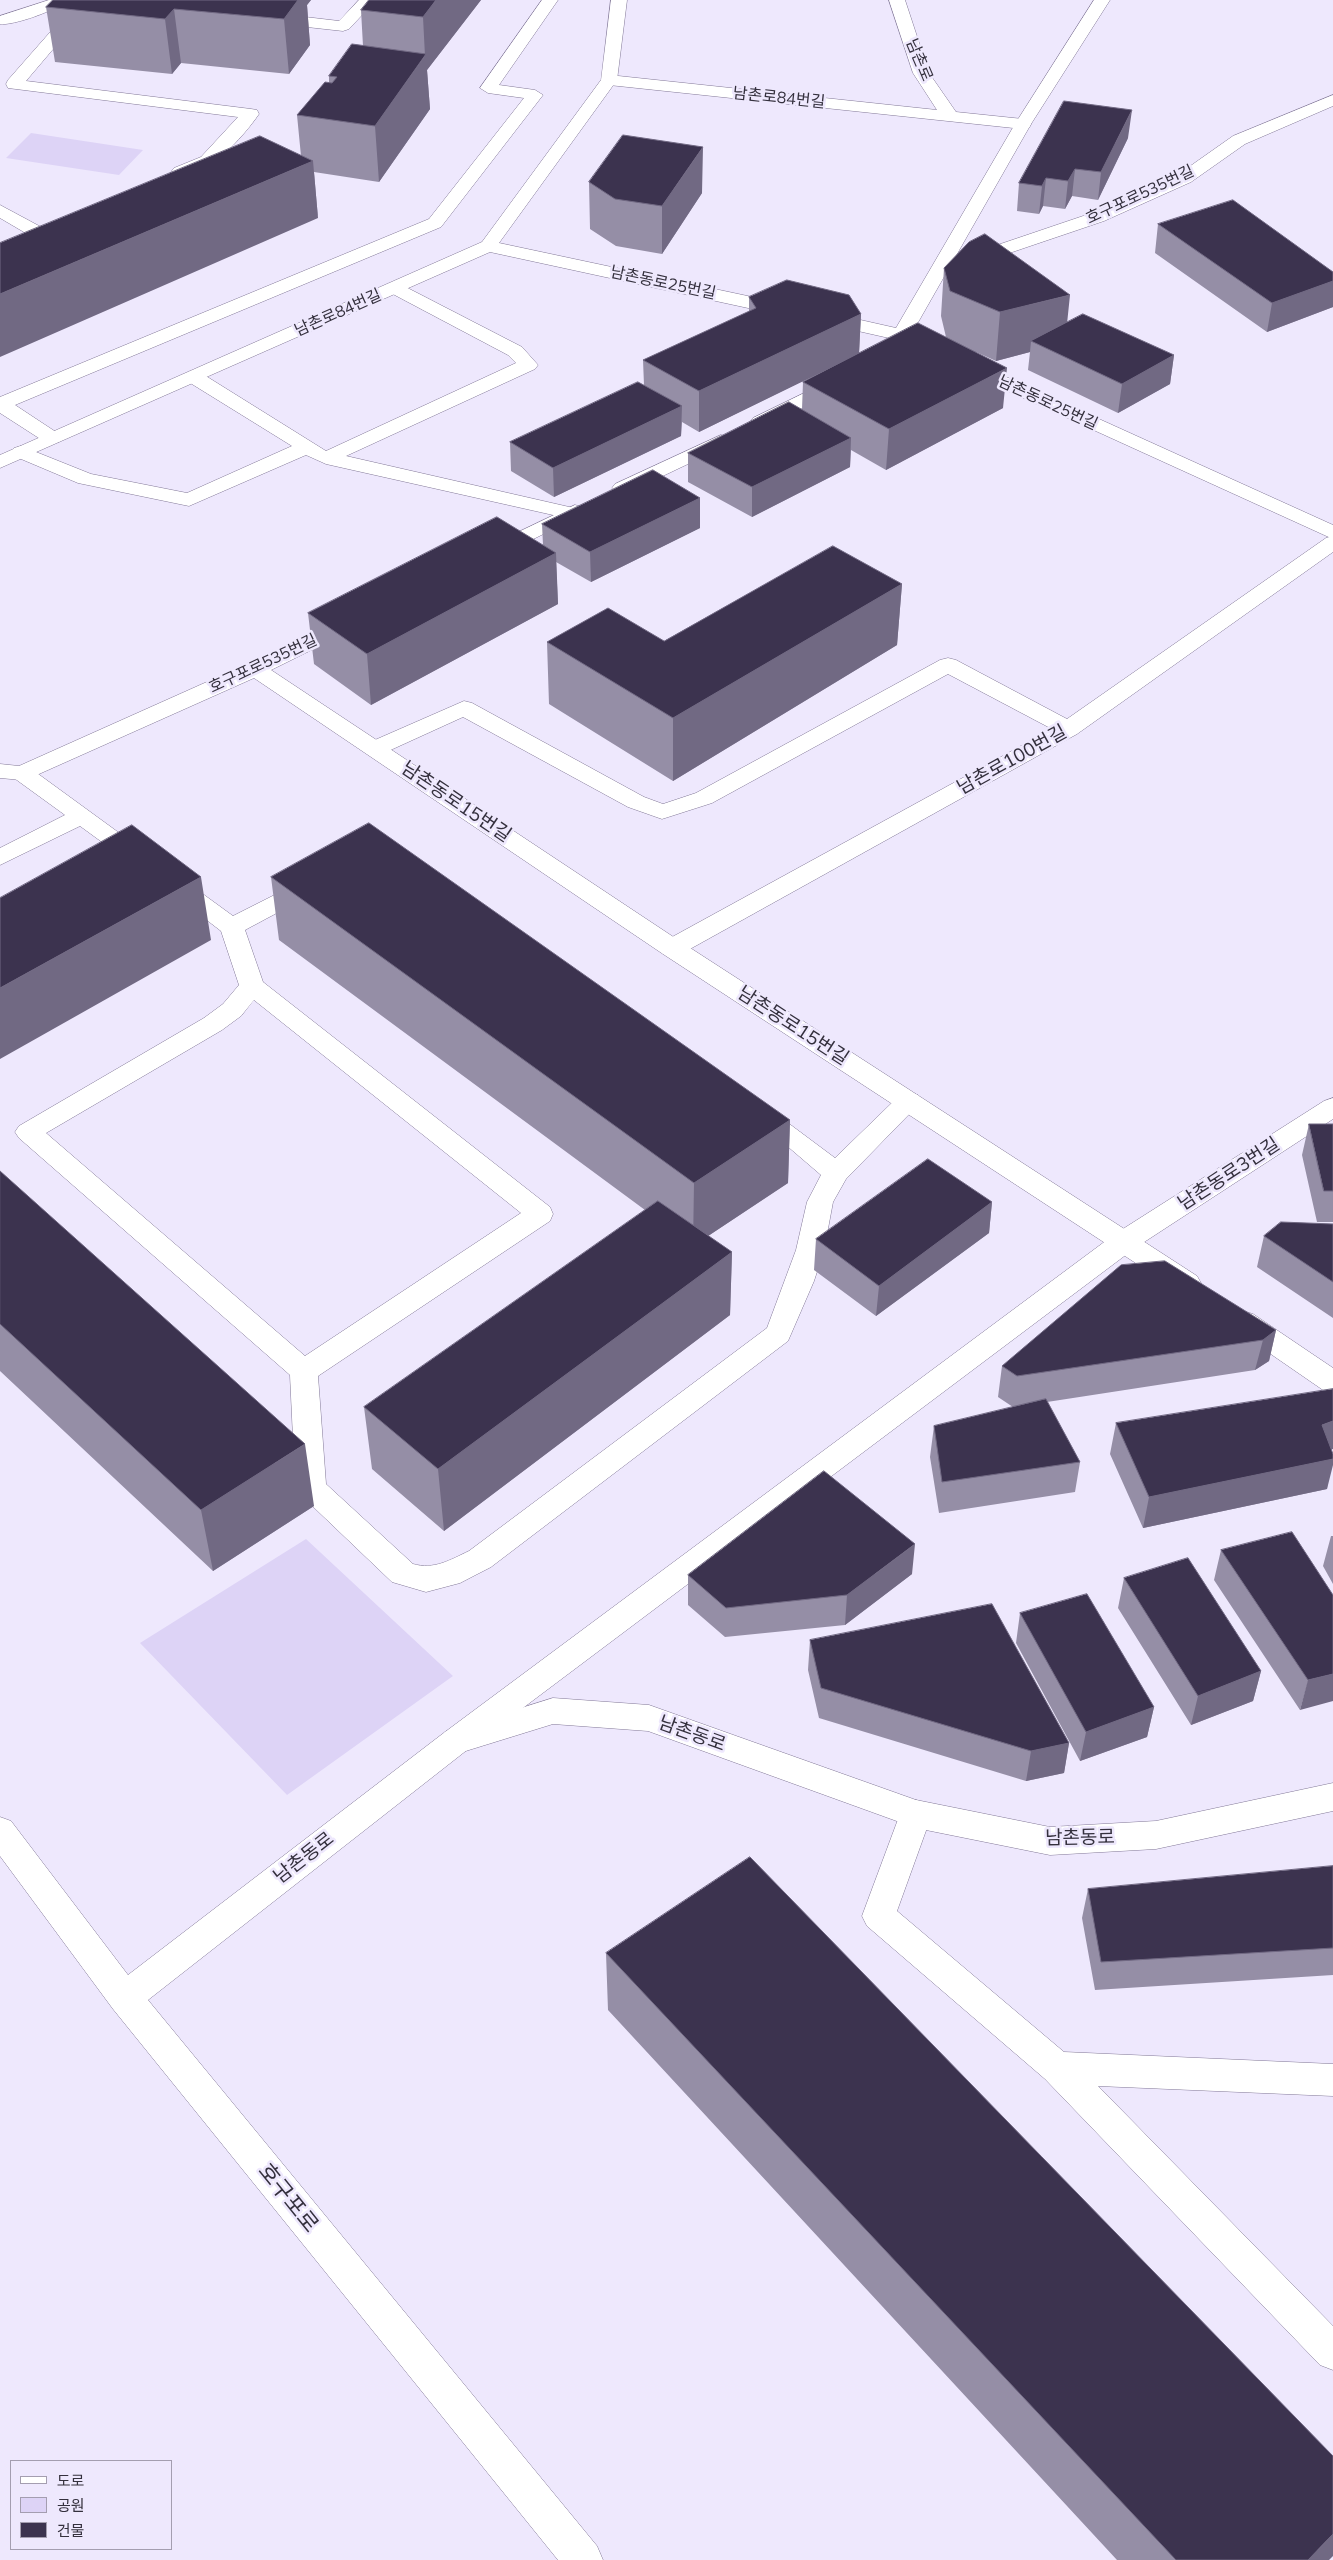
<!DOCTYPE html>
<meta charset="utf-8">
<style>
body{margin:0}
#map{position:relative;width:1333px;height:2560px;overflow:hidden;background:#eee8fd;font-family:Mulish,"Noto Sans KR",sans-serif}
canvas{display:block}
.legend{position:absolute;left:10px;top:2460px;width:162px;height:90px;box-sizing:border-box;background:#eee8fd;border:1px solid #a49eb0;margin:0;padding:6px 9px;list-style:none;font-size:15px;color:#34303d}
.legend li{display:flex;align-items:center;gap:10px;height:25px}
.legend b{width:25px;border:1px solid #a49eb0}
</style>
<div id="map">
<canvas width="1333" height="2560"></canvas>
<ul class="legend">
<li><b style="height:6px;background:#fff"></b>도로</li>
<li><b style="height:14px;background:#ddd3f6"></b>공원</li>
<li><b style="height:14px;background:#3c334f"></b>건물</li>
</ul>
</div>
<script>
const g = document.querySelector('canvas').getContext('2d');
g.lineJoin = 'round';
function fillPath(path, color) { g.fillStyle = color; g.fill(path, 'evenodd'); }
function trace(path, color, width, dash) { g.strokeStyle = color; g.lineWidth = width; g.lineCap = dash ? 'butt' : 'round'; g.setLineDash(dash || []); g.stroke(path); }
function write(font, color, halo, rows, align = 'center') {
  g.font = font + ' Mulish,"Noto Sans KR",sans-serif'; g.lineWidth = 5; g.setLineDash([]); g.textBaseline = 'middle'; g.strokeStyle = halo; g.fillStyle = color; for (const [text, x, y, turn = 0] of rows) {
    g.save(); g.translate(x, y); g.rotate((+turn || 0) * Math.PI / 180); g.textAlign = isNaN(turn) ? turn : align; if (halo) g.strokeText(text, 0, 0); g.fillText(text, 0, 0); g.restore();
  }
}
fillPath(new Path2D(`
 M31 133 143 150 119 175 6 158Z
 M306 1539 453 1676 287 1795 140 1643Z`), '#ddd3f6');
const lane = new Path2D(`
 M49 0H66C59 10 12 26 0 24V16Z
 M359 0H376L349 29 343 31 271 23 263 18 271 13 339 21Z
 M542 0H558L499 85 535 90 543 95 441 227 15 405 59 434 62 438 59 442H45L0 413V397L429 219 524 98 488 93 480 88Z
 M889 0H905L929 73 956 112 1023 119 1029 120 1031 124 1029 128 1023 129 609 85 601 80 609 75 937 110 913 73Z
 M82 15 88 17 90 20 88 23 71 28 26 81 251 109 257 110 259 114C244 136 203 183 174 176L171 172 174 168 201 157 238 117 8 88 6 84 8 80 59 22Z
 M1333 95V106L1245 144 1191 182 1104 221 977 264H965L962 260 965 256 1092 213 1179 174 1233 136Z
 M0 205 41 227 44 231 41 235H29L0 218Z
 M396 282 522 347 538 365 535 369 346 456 578 509 581 513 578 517 571 519 326 464 306 455 189 506 78 483 14 456 11 452 14 448 21 446 91 474 187 493 292 446 187 381 184 377 187 373H201L326 451 516 363 508 355 389 292 387 288 389 284Z
 M1333 536V552L1077 734 681 954 672 956 663 954 660 948 663 942 1052 729 948 674 712 803 662 819 628 807 463 717 384 753 376 755 368 753 365 748 368 743 464 701 472 703 644 797 663 804 696 793 940 660 948 658 956 660 1067 719 1326 538Z
 M22 766 30 768 148 854 152 859 148 864 140 866 132 864 80 826 0 865V848L65 815 14 778 11 773 14 768Z
 M177 878 185 881 233 916 300 882 308 879 316 882 320 887 316 892 245 930 263 982 550 1207 553 1214 550 1221 318 1376 326 1484 413 1564C434 1570 450 1560 469 1551L767 1328 796 1250 807 1202 821 1175 786 1145 750 1120 746 1114 750 1108 759 1105 768 1108 835 1158 900 1095 909 1092 918 1095 922 1101 846 1179 833 1202 824 1250 814 1281 788 1341 491 1567 460 1583 426 1592 392 1582 305 1499 295 1480 290 1375 19 1138 15 1132 19 1126 204 1018 223 1004 239 985 221 931 169 891 165 886 169 881ZM254 1000 521 1213 305 1356 46 1133 222 1030 241 1016Z
 M1333 1098V1119L1135 1248 467 1750 456 1754 445 1750 440 1741 445 1732 1115 1234 1324 1101Z
 M916 1800 927 1804 932 1814 897 1911 1064 2052 1333 2064V2096L1098 2086 1333 2326V2370L1320 2365 1045 2079 867 1926 862 1916 900 1814 905 1804Z`);
const street = new Path2D(`
 M611 0H627L617 80 499 243 785 304 792 306 794 310 792 314 785 316 490 252 0 468V455L482 242 601 80Z
 M1094 0H1110L1031 124 912 333 923 338 925 342 923 346 916 348 904 344C896 355 890 366 874 362L871 358 889 338 818 322 816 318 818 314 825 312 896 328 1015 124Z
 M971 361 1333 525V539L964 371 961 367 964 363Z
 M835 378 842 380 845 384 842 388 767 426H753L750 422 753 418Z
 M721 435 728 437 731 441 728 445 629 492H615L612 488 615 484Z
 M575 505 582 507 585 511 582 515 499 556 492 558 485 556 482 552 485 548Z
 M346 618 354 619 357 624 354 629 271 670 681 942 1197 1276 1201 1283 1197 1290 1187 1293 1177 1290 663 954 254 678 30 778 22 780 0 778V764L19 766 247 664Z
 M1243 1311 1253 1314 1333 1368V1393L1323 1390 1233 1328 1229 1321 1233 1314Z
 M553 1698 649 1705 916 1800 1050 1827 1156 1821 1333 1783V1811L1156 1849 1050 1855 916 1828 648 1731 553 1724 456 1754 445 1750 440 1741 445 1732Z`);
const secondary = new Path2D(`
 M456 1728 467 1732 472 1741 467 1750 148 2000 597 2546 603 2560H558L113 2009 0 1856V1817L11 1821 128 1975 445 1732Z`);
trace(lane, '#827897', 1);
trace(street, '#827897', 1);
trace(secondary, '#827897', 1);
fillPath(lane, '#fff');
fillPath(street, '#fff');
fillPath(secondary, '#fff');
fillPath(new Path2D(`
 M53 0H311L307 5 310 45 289 74 181 63 172 74 55 62 46 7Z
 M481 0 427 70 430 109 379 182 314 172 318 218 301 156 297 115 329 83V76L363 46 361 10Z
 M1128 138 1098 200 1072 196 1065 209 1043 206 1039 214 1017 211 1019 183Z
 M589 182 702 193 662 254 616 246 590 229Z
 M1158 224 1333 272V307L1267 332 1155 253Z
 M944 268 1067 322 1174 355 1170 384 1118 413 1028 370 1030 352 996 361 976 352 1003 408 886 470 851 450 850 467 752 517 688 482V453L802 409 803 382 845 360 699 432 682 422 681 436 554 497 511 471 510 442 644 385 643 360 749 312V297L861 314 859 353 946 337 941 316Z
 M700 498V528L591 582 556 562 558 604 371 705 314 664 308 613 543 545 542 524Z
 M902 584 897 645 673 781 549 704 547 642 664 641Z
 M271 877 790 1120 788 1183 708 1236 732 1252 730 1315 444 1531 372 1469 364 1407 645 1210 279 940Z
 M1309 1124H1333V1222H1317L1302 1155Z
 M0 1171 314 1506 213 1571 0 1371Z
 M992 1202 989 1233 876 1316 814 1270 816 1239Z
 M1333 1224V1318L1257 1267 1264 1236Z
 M1276 1330 1269 1361 1255 1370 1047 1402 1080 1462 1075 1492 939 1513 930 1457 934 1426 1013 1407 998 1397 1002 1366Z
 M1116 1423 1331 1449 1327 1489 1143 1528 1110 1454Z
 M1331 1536H1333V1584L1323 1566Z
 M1221 1550 1333 1595 1300 1710 1214 1580Z
 M912 1574 845 1625 725 1637 688 1605V1575Z
 M1124 1578 1261 1671 1253 1701 1191 1725 1118 1608Z
 M1020 1613 1154 1707 1147 1737 1080 1761 1016 1643Z
 M810 1640 1069 1743 1064 1773 1026 1781 819 1718 808 1670Z
 M1333 1866V1975L1095 1990 1082 1918 1088 1889Z
 M606 1953 1329 2560H1117L608 2010Z`), '#958ea6');
fillPath(new Path2D(`
 M298 0H311L307 5 310 45 289 74 284 19Z
 M436 0H481L427 70 430 109 379 182 375 126 425 56 423 17Z
 M174 9 181 63 172 74 165 19Z
 M1132 110 1128 138 1098 200 1101 172Z
 M703 147 702 193 662 254V206Z
 M313 161 318 218 0 357V294Z
 M1075 169 1072 196 1065 209 1068 181Z
 M1046 178 1043 206 1039 214 1042 186Z
 M1333 281V307L1267 332 1272 303Z
 M1070 295 1065 343 1031 341 1030 352 996 361 1000 312Z
 M861 314 859 354 699 432V391Z
 M1174 355 1170 384 1118 413 1122 384Z
 M1007 368 1003 408 886 470 889 429Z
 M682 406 681 436 554 497 553 468Z
 M851 438 850 467 752 517V487Z
 M700 498V528L591 582 590 552Z
 M556 553 558 604 371 705 367 654Z
 M902 584 897 645 673 781V718Z
 M201 877 211 940 0 1059V988Z
 M790 1120 788 1183 693 1246 694 1183Z
 M992 1202 989 1233 876 1316 879 1286Z
 M732 1252 730 1315 444 1531 438 1469Z
 M1276 1330 1269 1361 1255 1370 1263 1340Z
 M1333 1421V1449L1314 1456 1322 1425Z
 M305 1444 314 1506 213 1571 201 1510Z
 M1333 1459V1465L1327 1489 1143 1528 1149 1497Z
 M915 1544 912 1574 845 1625 847 1595Z
 M1261 1671 1253 1701 1191 1725 1198 1696Z
 M1333 1674V1701L1300 1710 1308 1680Z
 M1154 1707 1147 1737 1080 1761 1086 1732Z
 M1069 1743 1064 1773 1026 1781 1031 1751Z
 M1333 2534V2556L1329 2560H1308Z`), '#716983');
const building = new Path2D(`
 M53 0H298L284 19 174 9 165 19 46 7Z
 M369 0H436L423 17 361 10Z
 M352 44 426 54 375 126 297 115 325 82 332 83 337 77 329 76Z
 M1064 101 1132 110 1101 172 1075 169 1068 181 1046 178 1042 186 1019 183Z
 M623 135 703 147 662 206 615 199 589 182Z
 M260 136 313 161 0 294V243Z
 M1233 200 1333 272V281L1272 303 1158 224Z
 M985 234 1070 295 1000 312 950 291 944 268 969 242Z
 M787 280 849 295 861 314 699 391 643 360 756 308 749 297Z
 M1083 314 1174 355 1122 384 1031 341Z
 M918 323 1007 368 889 429 803 382Z
 M638 382 682 406 553 468 510 442Z
 M789 402 851 438 752 487 688 453Z
 M653 470 700 498 590 552 542 524Z
 M497 517 556 553 367 654 308 613Z
 M833 546 902 584 673 718 547 642 608 608 664 641Z
 M369 823 790 1120 694 1183 271 877Z
 M132 825 201 877 0 988V898Z
 M1309 1124H1333V1191H1324Z
 M928 1159 992 1202 879 1286 816 1239Z
 M0 1171 305 1444 201 1510 0 1324Z
 M658 1201 732 1252 438 1469 364 1407Z
 M1281 1222 1333 1224V1282L1264 1236Z
 M1165 1261 1276 1330 1263 1340 1017 1376 1002 1366 1121 1265Z
 M1333 1389V1421L1322 1425 1333 1454V1459L1149 1497 1116 1423Z
 M1046 1399 1080 1462 942 1482 934 1426Z
 M824 1471 915 1544 847 1595 726 1608 688 1575Z
 M1292 1532 1333 1595V1674L1308 1680 1221 1550Z
 M1188 1558 1261 1671 1198 1696 1124 1578Z
 M1087 1594 1154 1707 1086 1732 1020 1613Z
 M992 1604 1069 1743 1031 1751 821 1688 810 1640Z
 M750 1857 1333 2456V2534L1308 2560H1176L606 1953Z
 M1333 1866V1948L1101 1962 1088 1889Z`);
fillPath(building, '#3c334f');
trace(building, '#716983', 1);
write('16px', '#34303d', '#eee8fd', [
 ["남촌로",919,60,67],
 ["남촌로84번길",779,98,6],
 ["호구포로535번길",1140,195,-25],
 ["남촌동로25번길",663,283,12],
 ["남촌로84번길",338,313,-24],
 ["남촌동로25번길",1048,403,25],
 ["호구포로535번길",263,664,-25]
]);
write('19px', '#34303d', '#eee8fd', [
 ["남촌로100번길",1012,760,-29],
 ["남촌동로15번길",456,802,34],
 ["남촌동로15번길",793,1026,33],
 ["남촌동로3번길",1229,1174,-33],
 ["남촌동로",692,1734,20],
 ["남촌동로",1080,1838,-1],
 ["남촌동로",304,1858,-38]
]);
write('22px', '#34303d', '#eee8fd', [
 ["호구포로",288,2198,51]
]);
</script>
